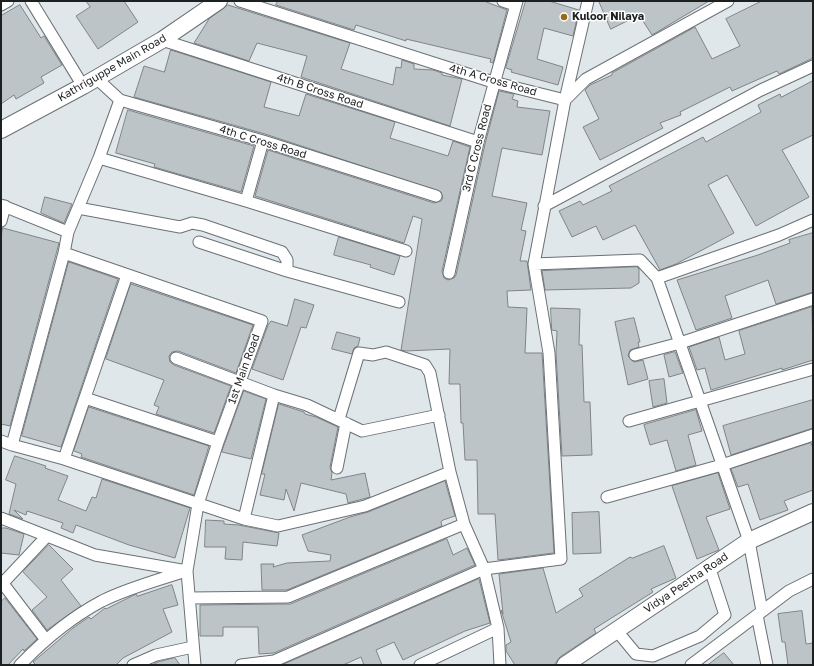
<!DOCTYPE html>
<style>
body{margin:0}
#map{position:relative;width:814px;height:666px;overflow:hidden;background:#e0e7ea;font-family:"Golos Text",sans-serif}
canvas{display:block}
.frame{position:absolute;inset:0;border:2px solid #1d2021;pointer-events:none}
</style>
<div id="map">
<canvas width="814" height="666"></canvas>
<div class="frame"></div>
</div>
<script>
const g = document.querySelector('canvas').getContext('2d');
g.lineJoin = 'round';
function fillPath(path, color) { g.fillStyle = color; g.fill(path, 'evenodd'); }
function trace(path, color, width, dash) { g.strokeStyle = color; g.lineWidth = width; g.lineCap = dash ? 'butt' : 'round'; g.setLineDash(dash || []); g.stroke(path); }
function write(font, color, halo, rows, align = 'center') {
  g.font = font + ' "Golos Text",sans-serif'; g.lineWidth = 3; g.setLineDash([]); g.textBaseline = 'middle'; g.strokeStyle = halo; g.fillStyle = color; for (const [text, x, y, turn = 0] of rows) {
    g.save(); g.translate(x, y); g.rotate((+turn || 0) * Math.PI / 180); g.textAlign = isNaN(turn) ? turn : align; if (halo) g.strokeText(text, 0, 0); g.fillText(text, 0, 0); g.restore();
  }
}
const building = new Path2D(`
 M86 1H124L138 22 98 49 76 16 90 7Z
 M278 1H484L507 10 493 63 490 62 491 59 406 39V41L356 25 354 30 276 5Z
 M526 1H549L579 10 573 36 544 28 537 59 563 67 558 85 511 72 512 70 506 68Z
 M599 1H709L652 35 639 15 611 29Z
 M762 1H813V58L779 74 777 71 732 91 730 87 680 112 681 115 660 123 663 128 600 160 583 127 599 119 585 90 590 85 612 75V73L695 27 712 59 740 46 726 19Z
 M20 5 41 38 44 36 62 65 41 77 44 83 16 99 14 95 1 104V16Z
 M228 5 350 43 341 69 393 85 396 67 401 68 402 60 414 64V69L433 70 442 73V75L462 79 450 126 301 77 307 56 257 43 249 61 194 43 209 19Z
 M171 50 271 82 264 107 299 116 306 94 395 122 390 138 448 156 453 141 470 147 442 271 444 278 448 280 454 278 456 275 485 144 499 91 514 94 512 99 518 101 517 107 550 111 542 155 502 148 492 196 527 203 521 230 526 231 520 261H527L531 290 507 291 508 307 527 308 525 353H542L554 553 498 560 495 514H478L477 460H465L463 423H461L460 384H449L450 349 406 351 401 350 422 219 413 216 404 243 255 196 268 150 434 203 441 201 443 198 441 192 265 134 134 97 144 66 164 72Z
 M813 81V135L782 150 809 197 756 226 727 175 708 185 734 233 676 264 660 270 635 225 603 240 596 226 572 237 559 211 580 201 583 205 612 191 609 186 703 137 706 142 761 112 758 105 780 94 781 97Z
 M128 110 254 146 241 192 154 167 155 164 116 153Z
 M45 197 72 204 64 223 41 213Z
 M3 228 59 243 10 426 1 424V237Z
 M813 233V292L776 304 768 280 725 296 732 318 696 330 677 280 758 255 790 243 789 240Z
 M339 237 400 256 394 275 370 267 371 265 334 255Z
 M69 262 118 279 61 447 22 436Z
 M637 267 639 269V283L631 288 545 290 542 271Z
 M131 284 253 325 236 373 178 351 172 352 169 356 170 362 174 365 231 386 214 433 156 414 159 407 154 405 164 380 106 359Z
 M295 299 314 305 306 328 301 327 283 380 252 369 268 325 271 321 287 326Z
 M812 307 813 360 782 370V368L711 390 705 368 697 370 689 347 719 337 725 360 745 354 739 331Z
 M551 308 580 309 579 345H582L584 402H590L592 455 562 456 556 353 557 331 552 330Z
 M634 318 640 342H638L639 347 630 350 628 356 634 362 643 360 648 379 628 385 615 322Z
 M337 332 360 338 358 346 354 348 352 354 332 349Z
 M675 352 683 373 669 377 664 355Z
 M664 379 667 403 653 407 649 381Z
 M244 391 266 399 251 459 222 452Z
 M813 400V428L731 455 723 426Z
 M279 404 304 412 305 414 316 417 338 427 330 467 332 473 331 480 365 473 370 497 348 503 346 494 301 483 294 511 286 489 284 500 260 495 265 474H262Z
 M89 407 209 446 194 495 81 457 82 454 74 451Z
 M696 410 702 431 688 435 696 465 676 471 667 440 650 445 644 425Z
 M811 443 813 448V490L784 501 788 510 760 520 748 484 738 487 731 469Z
 M15 456 46 466 45 468 68 476 58 500 86 511 92 497 96 498 102 479 190 508 175 558 129 545 76 525 73 533 61 528 63 523 27 511 26 515 14 510 23 519 9 514 16 484 6 480Z
 M718 473 730 509 706 517 719 550 697 559 672 486Z
 M445 481 455 516 443 520 441 522 442 526 287 590H262L261 564H274L273 567 287 563 330 561 331 555 308 551 302 535 350 517 368 512Z
 M599 512 601 553 573 554 572 513Z
 M206 520 224 521V524L239 525 279 533 277 546 243 542 242 560 225 559 226 547H205Z
 M1 528H6L24 534 19 555 1 553Z
 M447 539 453 555 467 548 475 565 274 653 259 654 258 627H223V636H200V605L290 604Z
 M49 545 73 569 61 580 81 606 47 630 32 610 47 597 23 572Z
 M664 546 676 578 651 589 653 592 594 629 596 633 560 657 554 665H515L506 651V645L511 642 501 610 503 614 499 574 543 568 556 613 583 596 579 589 630 557 632 558Z
 M479 579 490 623 465 631 403 660 394 642 376 650 382 665H364L361 657 343 665H282Z
 M172 585 178 605 163 609 172 632 123 658 116 665H36L33 662 73 628 89 617 91 619 105 608 106 609 136 594 137 596Z
 M5 598 37 639 24 651 23 649 8 665H1V602Z
 M802 611 806 644 813 643V665H788L785 642H782L778 614Z
 M724 653 734 665H708Z
 M175 658 180 665H152L158 662Z`);
fillPath(building, '#bdc4c7');
trace(building, '#7e8487', 1);
const street = new Path2D(`
 M31 1 83 86
 M240 1 493 82 565 100 586 79 728 1
 M503 1 515 5
 M1 5 8 1
 M162 40 478 142
 M96 78 120 100 263 141 436 196
 M99 158 246 201 406 251
 M246 201 263 141
 M1 205 68 232 64 253 262 321 218 442 198 504 187 571 195 665
 M544 206 761 90 813 66
 M78 208 180 227 192 223 203 225 282 252 287 260V271
 M1 221 5 206
 M68 232 99 158 120 100
 M199 242 287 271 399 302
 M64 253 12 445 64 459 244 519 278 526 365 506 450 472
 M534 264 640 260 657 278 749 541 762 611
 M449 273 478 142 517 1
 M657 278 779 235 813 220
 M635 355 680 343 813 299
 M176 358 274 395 307 405 362 431 439 415
 M85 398 218 442
 M339 419 359 353 373 355 386 352 425 365 430 373 450 472 464 524 484 569 498 628 500 665
 M629 421 813 369
 M1 441 12 445
 M64 459 127 275
 M337 468 346 423
 M607 497 722 465 813 435
 M1 518 47 536
 M244 519 274 395
 M1 581 46 640
 M1 585 47 536 95 555 187 571
 M189 598 288 597 464 524
 M757 615 767 665
 M617 631 636 654 653 656 700 636 725 615 709 566
 M20 665C43 641 72 617 102 601 128 588 158 580 186 571
 M133 665 156 655 193 647
 M241 665 274 661 484 569 561 559 549 353 534 264 565 100 588 1
 M420 665 498 628
 M691 665 789 591 813 579`);
const secondary = new Path2D(`
 M1 130 83 86 162 40 219 1
 M565 665 749 541 813 512`);
trace(street, '#6b7174', 13);
trace(secondary, '#6b7174', 18);
trace(street, '#fff', 11);
trace(secondary, '#fff', 16);
for (const [x, y, r, color] of [
 [564,17,4,"#966a18"]
]) { const dot = new Path2D(); dot.arc(x, y, r, 0, 2 * Math.PI); g.fillStyle = color; g.fill(dot); trace(dot, '#fff', 1.5); }
write('bold 11px', '#1d2021', '#fff', [
 ["Kuloor Nilaya",572,17]
], 'left');
write('11px', '#1d2021', '#fff', [
 ["Kathriguppe Main Road",112,68,-30],
 ["4th A Cross Road",493,80,16],
 ["4th B Cross Road",320,91,18],
 ["4th C Cross Road",263,142,17],
 ["3rd C Cross Road",477,148,-76],
 ["1st Main Road",244,369,-70],
 ["Vidya Peetha Road",686,583,-34]
]);
</script>
